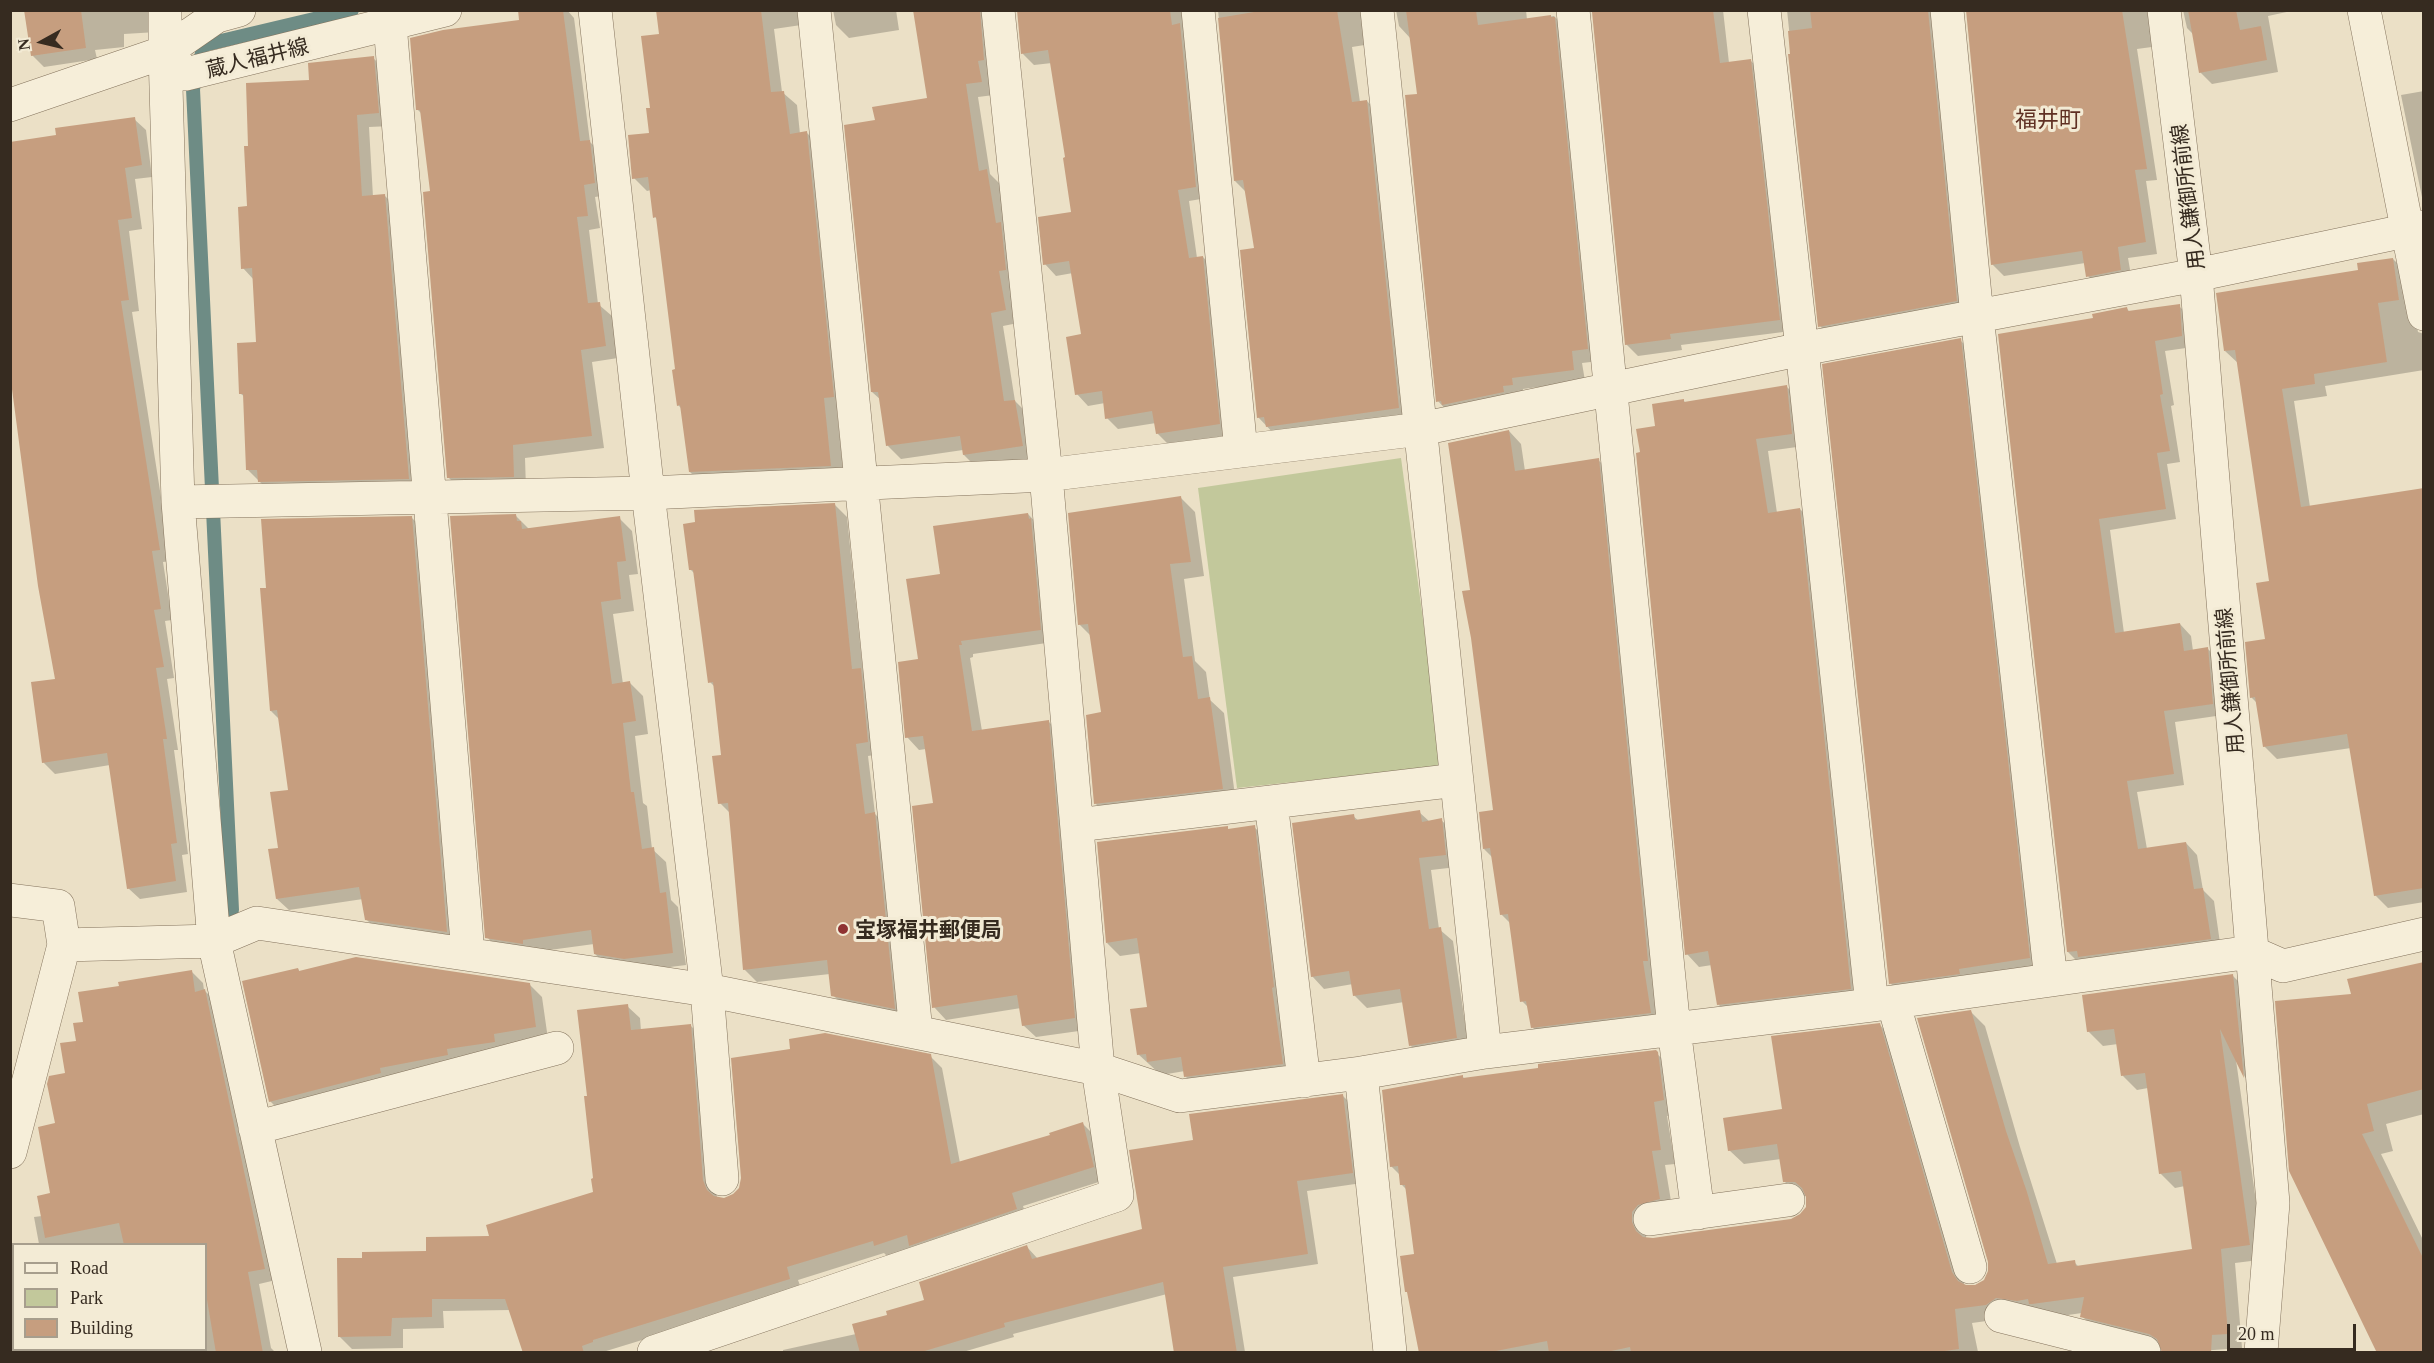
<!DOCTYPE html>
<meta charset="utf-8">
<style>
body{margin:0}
#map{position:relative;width:2434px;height:1363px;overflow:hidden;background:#ebe0c6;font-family:Georgia,serif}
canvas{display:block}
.frame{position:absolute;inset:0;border:12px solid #362b20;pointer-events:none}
.legend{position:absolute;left:12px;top:1243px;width:195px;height:108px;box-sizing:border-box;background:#f3ebd5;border:2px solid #a79e8d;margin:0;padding:8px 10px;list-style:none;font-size:18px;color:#362b20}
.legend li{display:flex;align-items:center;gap:12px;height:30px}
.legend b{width:30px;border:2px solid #a79e8d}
.north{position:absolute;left:12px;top:12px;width:60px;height:60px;-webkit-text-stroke:4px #f3ebd5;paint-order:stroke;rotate:262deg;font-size:16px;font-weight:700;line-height:24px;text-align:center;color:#362b20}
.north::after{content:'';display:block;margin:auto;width:21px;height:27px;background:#362b20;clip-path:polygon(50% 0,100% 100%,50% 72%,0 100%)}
.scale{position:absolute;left:2227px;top:1324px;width:129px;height:27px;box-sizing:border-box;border:3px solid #362b20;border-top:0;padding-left:8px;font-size:18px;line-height:21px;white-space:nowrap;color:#362b20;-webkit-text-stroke:4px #f3ebd5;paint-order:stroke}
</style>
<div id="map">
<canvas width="2434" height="1363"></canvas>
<div class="frame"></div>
<ul class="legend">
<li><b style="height:8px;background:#f6eed9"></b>Road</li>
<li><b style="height:16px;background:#c2c89b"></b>Park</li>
<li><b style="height:16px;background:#c69e7f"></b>Building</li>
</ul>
<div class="north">N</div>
<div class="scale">20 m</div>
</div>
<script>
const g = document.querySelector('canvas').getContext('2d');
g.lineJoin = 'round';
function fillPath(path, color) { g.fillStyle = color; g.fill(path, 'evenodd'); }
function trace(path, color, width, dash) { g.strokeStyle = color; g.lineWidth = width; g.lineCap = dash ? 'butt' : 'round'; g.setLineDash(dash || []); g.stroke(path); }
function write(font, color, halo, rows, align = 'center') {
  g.font = font + ' Georgia,"Noto Sans JP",serif'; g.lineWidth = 6; g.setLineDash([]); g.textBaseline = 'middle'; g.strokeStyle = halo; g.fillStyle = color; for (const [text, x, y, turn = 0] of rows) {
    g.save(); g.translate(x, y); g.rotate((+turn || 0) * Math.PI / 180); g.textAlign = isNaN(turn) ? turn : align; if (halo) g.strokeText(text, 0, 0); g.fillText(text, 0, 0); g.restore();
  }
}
fillPath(new Path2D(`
 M1401 458 1443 766 1237 788 1198 488Z`), '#c2c89b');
fillPath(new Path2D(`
 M29 10H158L157 32 124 34V47L95 50 97 59 44 67 32 55Z
 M567 10 574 18 590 142 602 154 607 195 595 197 600 228 589 230 598 304 612 316 618 358 592 362 604 448 525 458 526 489 461 490 448 477 432 193 422 114 417 109 520 21 519 11Z
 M658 10H813L808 24 774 29 782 92 797 105 800 134 807 133 820 146 846 410 837 411 844 478 703 485 690 472 682 409 678 405 677 371 658 220 655 217 651 190 647 191 634 178 651 134 661 35Z
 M833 10H896L899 30 849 38 836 25Z
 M915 10H981L982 14 992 25 994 95 978 97 990 174 1000 184 1018 323 1003 326 1015 401 1028 414 1035 459 977 468 964 455 963 450 901 459 888 446 881 400 872 392 877 121 929 99Z
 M1018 10H1195L1207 198 1189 201 1197 258 1203 257 1214 269 1230 435 1169 445 1157 433 1156 423 1118 429 1107 418 1105 403 1088 406 1077 394 1082 336 1073 273 1056 276 1045 264 1072 213 1067 158 1052 63 1034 65 1023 54Z
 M1218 10H1374L1371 44 1352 47 1360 102 1367 101 1378 113 1410 419 1278 438 1258 417 1255 249 1246 192 1235 181Z
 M1396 10H1526L1527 20 1554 16 1566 28 1599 361 1582 363 1585 381 1523 389 1524 396 1449 413 1438 401 1419 95 1411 39 1399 26Z
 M1723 10 1729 63 1750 60 1762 72 1791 331 1681 345 1682 350 1638 356 1626 344 1593 11Z
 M1787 10H1944L1967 312 1831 338 1820 326Z
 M1967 10H2161L2159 46 2137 49 2157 180 2146 181 2157 254 2128 258 2132 281 2099 287 2088 276 2085 263 2004 276 1992 264Z
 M2183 10H2296L2268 16 2278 72 2212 84 2200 72 2194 35 2187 28Z
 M373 58 386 70 391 126 369 127 373 197 385 196 398 209 421 491 272 494 248 470 245 397 241 394 258 343 254 280 243 268 248 208 250 147 311 81Z
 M2424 91V207L2401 95Z
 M134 119 146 130 152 177 135 179 142 229 129 231 139 311 132 312 171 561 163 562 172 620 165 621 174 678 167 679 178 750H174L188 854 182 855 187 892 140 899 128 888 110 765 55 774 43 762 57 680 58 136Z
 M2393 259 2406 272 2418 332 2424 334V370L2325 386 2327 396 2294 401 2310 507 2424 489V902L2388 908 2375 895 2351 748 2277 759 2264 746 2257 703 2251 697 2267 640 2271 582 2239 364 2225 351 2360 271 2359 265Z
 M2179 306 2190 317 2193 347 2165 351 2174 405 2171 406 2180 462 2167 464 2176 519 2110 530 2124 633 2180 624 2191 636 2193 651 2208 649 2219 660 2223 715 2175 722 2184 785 2137 792 2147 849 2186 843 2197 855 2203 890 2214 901 2221 950 2079 963 2068 952 2094 319 2127 309 2130 312Z
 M1960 340 1971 351 2040 969 1901 994 1890 983Z
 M1786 386 1799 399 1804 446 1768 451 1777 513 1800 509 1812 522 1863 1001 1731 1017 1718 1004 1712 965 1699 967 1687 954 1641 453 1657 427 1683 400 1686 403Z
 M1509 431 1521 444 1525 471 1598 460 1611 472 1662 1025 1545 1039 1532 1027 1529 1008 1522 1001 1511 924 1501 914 1493 858 1484 849 1495 811 1471 591Z
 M1180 497 1195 512 1204 576 1184 579 1195 661 1206 672 1210 700 1224 713 1236 803 1110 818 1095 803 1102 714 1091 636 1079 624Z
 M835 505 847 517 863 672 873 682 880 754 868 756 875 814 887 826 907 1020 846 1008 833 995 830 974 757 982 744 969 731 814 720 803 723 756 715 687 710 682 695 574 690 569Z
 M1028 514 1040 527 1053 642 973 654V657L970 658 982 731 1048 721 1061 734 1086 1030 1036 1037 1023 1025 1021 1008 946 1020 934 1007 935 804 926 749 919 750 907 737 920 661 941 576Z
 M516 516 529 529 619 518 632 531 638 574 629 575 634 611 613 614 623 684 630 683 643 696 648 734 635 736 643 803 647 806 652 849 666 862 671 900 678 907 686 965 638 971 609 967 595 954 594 944 535 952 500 951 487 937Z
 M412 518 424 530 458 943 378 931 366 919 363 899 289 910 277 899 280 849 289 791 280 720 271 711 268 589Z
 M1419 812 1430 822 1441 820 1454 832 1457 867 1431 870 1439 929 1453 941 1469 1050 1423 1058 1410 1045 1404 1002 1367 1008 1354 995 1353 984 1324 989 1312 976 1353 816 1359 821Z
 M1254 827 1268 840 1296 1077 1198 1089 1185 1076V1071L1161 1075 1138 1054 1149 1008 1141 953 1120 956 1107 943 1227 828 1230 830Z
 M2424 964V1114L2386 1124 2393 1151 2381 1154 2424 1242V1352L2291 1171 2352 995Z
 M298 969 300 972 529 984 542 997 548 1039 283 1114 270 1101Z
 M191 971 203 983 204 990 217 1003 276 1280 259 1284 271 1348 275 1352H23L22 1350H206V1244H39L34 1217 42 1216 52 1194 57 1125 66 1074 85 1023 121 988Z
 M2233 976 2247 990 2257 1089 2245 1077 2236 1060 2262 1244 2259 1260 2235 1263 2242 1348 2185 1352 2096 1330 2082 1316V1313L2047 1318 2001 1319 1972 1323 1978 1352H1421L1409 1294 1407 1292 1416 1255 1407 1190 1402 1185 1401 1176 1391 1166 1462 1076 1465 1079 1655 1052 1672 1068 1678 1114 1667 1116 1675 1164 1665 1165 1673 1213 1647 1226 1646 1238 1653 1239 1792 1220 1800 1216 1807 1208 1808 1196H1799L1784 1181 1781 1159 1744 1164 1729 1150 1784 1110 1879 1024 1893 1039 1965 1287H1975L1985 1281 1990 1271 1971 1012 1985 1026 2020 1147 2057 1264 2074 1262 2079 1267 2194 1250 2185 1186 2175 1188 2160 1173 2148 1088 2137 1090 2123 1076 2118 1044 2103 1046 2088 1031Z
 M627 1006 640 1018 641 1031 690 1025 703 1038 717 1198 723 1199 734 1195 930 1056 942 1068 960 1163 1052 1136 1083 1124 1095 1136 1105 1180 1023 1206 1028 1222 888 1257 884 1253 798 1280 802 1291 603 1352H524L511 1310 443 1311 444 1328 403 1329V1348L352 1349 339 1336 364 1260 428 1252 491 1238 594 1193 589 1097Z
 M1343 1096 1353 1106 1362 1183 1307 1191 1318 1264 1233 1277 1245 1352H1176L1167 1294 1013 1334 1014 1337 963 1352H783V1350L856 1334 889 1316 926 1301 1027 1247 1038 1259 1143 1230 1195 1141Z
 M14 1283V1303L10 1287V1284Z`), '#0003');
trace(new Path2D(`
 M232 910 193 89 204 45 352 10`), '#6e8c85', 14);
fillPath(new Path2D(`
 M24 10H81L86 48 31 56Z
 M518 10H563L580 141 590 140 595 183 584 185 588 216 577 217 588 303 600 302 606 346 581 350 592 436 513 445 514 477 447 478 423 192 430 191 420 110H416L410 38 443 30 519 20Z
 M656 10H761L771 92 784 91 790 134 807 131 834 397 824 398 831 466 689 472 680 405 677 406 672 370 675 369 656 217 653 218 648 177 632 179 628 135 649 133 646 108H650L641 36 659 34Z
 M913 10H980L984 60 978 61 982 82 966 84 979 171 987 169 996 223 1001 222 1006 270 999 271 1006 310 991 313 1004 401 1015 400 1023 446 963 455 960 436 886 446 878 392H871L844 125 875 120 872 107 927 98Z
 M1017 10H1170L1172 25 1180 23 1196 187 1178 190 1189 258 1203 256 1220 424 1156 434 1152 411 1105 419 1102 391 1075 395 1066 337 1081 334 1069 261 1043 265 1038 217 1071 212 1063 158 1065 157 1048 50 1021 54Z
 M1266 10H1337L1352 102 1367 100 1399 408 1266 427 1264 417 1257 418 1240 250 1254 248 1243 180 1234 181 1218 18Z
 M1406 10H1476L1478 25 1551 15V17H1555L1588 349 1572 351 1574 370 1512 378 1513 385 1503 386 1504 392 1442 405 1441 401 1436 402 1405 95 1417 94Z
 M1605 10H1713L1720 63 1751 59 1780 320 1670 334 1671 339 1625 345 1592 12Z
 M1810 10H1928L1957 301 1818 327 1788 54H1790L1788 31 1812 28Z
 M1966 10H2122L2147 169 2135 170 2146 242 2118 247 2121 270 2086 277 2082 251 1991 265Z
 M2188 10H2236L2240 30 2261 26 2267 60 2199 73Z
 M374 56 379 113 357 115 362 196 385 194 409 479 258 482 257 470H246L243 394H239L237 343 256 342 252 268 241 269 238 207 247 206 244 146H248L246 83 309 80 308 63Z
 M135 117 142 165 125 168 132 218 118 220 129 300 121 301 160 550 152 551 161 609 154 610 164 667 156 668 167 739H163L177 843 171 844 176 881 127 889 107 753 42 763 31 682 55 679 38 586 10 374V142L56 135 55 128Z
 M2393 258 2399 300 2378 303 2387 362 2314 374 2315 384 2282 389 2301 507 2424 488V888L2374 896 2347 734 2263 747 2255 697 2250 698 2245 642 2265 639 2256 583 2269 581 2235 350 2224 351 2216 293 2358 270 2357 263Z
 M2180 304 2182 336 2155 341 2163 394 2160 395 2170 451 2157 453 2166 509 2099 519 2115 633 2180 623 2184 651 2208 647 2213 704 2164 711 2174 774 2127 781 2138 849 2186 842 2194 889 2203 888 2211 939 2078 957 2077 951 2067 952 1998 334 2093 318 2092 314 2127 307 2128 311Z
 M1961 338 2030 958 1959 969 1960 974 1889 984 1822 364Z
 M1787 385 1792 434 1756 439 1768 513 1800 508 1851 989 1717 1005 1708 951 1685 955 1636 453 1640 452 1636 429 1655 426 1652 404 1684 399V402Z
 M1509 430 1515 471 1599 458 1648 961H1643L1651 1013 1531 1028 1526 1001 1520 1002 1508 914 1500 915 1490 848 1483 849 1479 812 1493 810 1471 638 1462 591 1470 590 1448 443Z
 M1181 496 1191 562 1170 564 1183 657 1192 656 1198 699 1210 697 1223 789 1094 804 1086 715 1101 712 1088 624 1078 625 1068 513Z
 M835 503 852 669 861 668 868 742 856 744 865 814 875 812 895 1009 831 996 827 960 743 970 728 803 718 804 712 756 721 755 713 682 708 683 693 570H689L683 524 695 522 694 510Z
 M1028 513 1029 519 1031 518 1041 630 961 641 962 645H959L972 731 1049 720 1075 1018 1022 1026 1017 995 932 1008 912 806 933 803 923 736 905 738 898 662 918 659 906 579 940 574 933 526Z
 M516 514 517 521H521L522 529 620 516 626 561 617 562 621 599 601 602 612 684 630 681 636 721 623 723 631 792H634L642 849 654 847 660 893 666 892 673 953 624 959 594 954 591 930 523 940V944L485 938 450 516Z
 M412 516 447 932 365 920 359 887 276 899 268 849 278 848 270 792 288 790 277 710 270 711 260 588H266L261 519Z
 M1420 810 1422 822 1442 818 1446 855 1419 858 1429 929 1441 927 1457 1038 1409 1046 1400 989 1353 996 1349 971 1311 977 1292 823 1354 814 1355 820Z
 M1255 825 1274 987 1272 988 1283 1064 1184 1077 1181 1057 1147 1062 1146 1054 1137 1055 1130 1009 1147 1007 1137 938 1106 943 1097 842 1228 826V829Z
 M356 957 530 983 536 1027 494 1034 495 1042 447 1049 448 1055 380 1068 381 1073 269 1102 242 981 298 968 299 971Z
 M2424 962V1089L2367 1104 2374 1131 2362 1134 2424 1260V1353H2377L2289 1171 2275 1001 2351 994 2347 979Z
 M192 970 195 992 205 989 265 1269 248 1272 263 1353H216L206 1294V1245H124L119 1223 45 1238 37 1196 50 1193 38 1127 55 1123 47 1084 49 1076 65 1073 60 1043 76 1041 73 1023 83 1022 78 992 119 986 118 982Z
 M2233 974 2244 1078 2220 1029 2250 1245 2221 1249 2228 1334 2212 1335 2211 1353H2162L2157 1339 2149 1334 2080 1317 2084 1297 2032 1304H2029L2028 1299 2017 1301 1996 1298 1986 1305 1955 1309 1959 1349 1931 1353H1631L1630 1347 1602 1353H1549L1547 1341 1486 1353H1419L1407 1292H1405L1400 1256 1414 1254 1405 1185H1400L1398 1166 1390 1167 1382 1090 1463 1075V1078L1538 1068V1064L1656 1050 1658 1052 1664 1100 1654 1102 1661 1150 1652 1151 1660 1199 1638 1205 1632 1212V1222L1636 1231 1643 1237 1653 1238 1701 1231 1791 1219 1800 1214 1806 1207V1197L1802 1188 1795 1182H1783L1777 1144 1728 1151 1723 1118 1782 1109 1771 1036 1880 1023 1952 1272 1958 1281 1966 1285H1975L1984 1280 1988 1271V1262L1917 1018 1971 1010 2006 1131 2027 1192 2048 1264 2075 1260 2076 1266 2192 1249 2181 1171 2159 1174 2145 1073 2121 1076 2114 1029 2087 1032 2082 995Z
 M628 1004 631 1030 691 1024 703 1180 707 1190 714 1196 724 1198 733 1194 739 1188 741 1178 731 1058 790 1049 789 1039 825 1033 931 1054 951 1164 1050 1135 1049 1133 1083 1122 1094 1167 1012 1193 1017 1209 909 1246 907 1235 874 1246 873 1241 787 1267 790 1279 593 1340V1342L582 1346 584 1353H523L505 1299H432V1317L392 1318 391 1336 338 1337 337 1258H362V1252L426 1251V1237L489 1236 486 1225 593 1192 591 1179 593 1178 584 1096H587L577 1010Z
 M1343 1094 1353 1173 1297 1181 1308 1254 1223 1267 1237 1353H1174L1163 1282 1004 1323 1005 1327 918 1353H860L852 1324 887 1315 886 1311 924 1300 919 1282 1027 1245 1032 1259 1142 1229 1129 1150 1193 1140 1189 1114Z`), '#c69e7f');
const minor = new Path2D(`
 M165 10V52L178 502 214 941 305 1352
 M595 10 648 493 707 990 722 1179
 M814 10 916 1032
 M1198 10 1241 451
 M1377 10 1485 1052
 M1573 10 1674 1029 1698 1213
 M1764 10 1802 349 1872 1005
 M1947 10 1977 316 2051 980
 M2164 10 2196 275 2273 1203 2261 1352
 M2364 10 2424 314
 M390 24 468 954
 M165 52 186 74 445 10
 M10 105 165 52 217 16 239 10
 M178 502 648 493 1046 475 1241 451 1421 429 1802 349 2196 275 2424 227
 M1271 802 1304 1081
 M1077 825 1457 780
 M10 900 58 906 64 945
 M1893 1002 1970 1267
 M1361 1073 1390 1352
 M255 1128 557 1048
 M10 1152 64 945 214 941 257 923 707 990 1098 1069 1180 1096 1361 1073 1485 1052 1872 1005 2251 952 2283 966 2424 934
 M1650 1219 1788 1200
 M2001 1316 2144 1352
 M654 1352 1117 1195 1098 1069 1046 475 998 10`);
trace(minor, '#84735d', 34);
trace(minor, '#f6eed9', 33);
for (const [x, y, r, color] of [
 [843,929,6,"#8f3332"]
]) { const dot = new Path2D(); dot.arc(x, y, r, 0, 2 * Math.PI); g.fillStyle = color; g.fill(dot); trace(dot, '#f3ebd5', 2); }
write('21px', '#362b20', '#f3ebd5', [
 ["蔵人福井線",257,57,-14],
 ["用人鎌御所前線",2187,197,-97],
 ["用人鎌御所前線",2229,681,-95]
]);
write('bold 21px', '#362b20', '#f3ebd5', [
 ["宝塚福井郵便局",855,929]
], 'left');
write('22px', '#5f3023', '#f3ebd5', [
 ["福井町",2048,119]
]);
</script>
